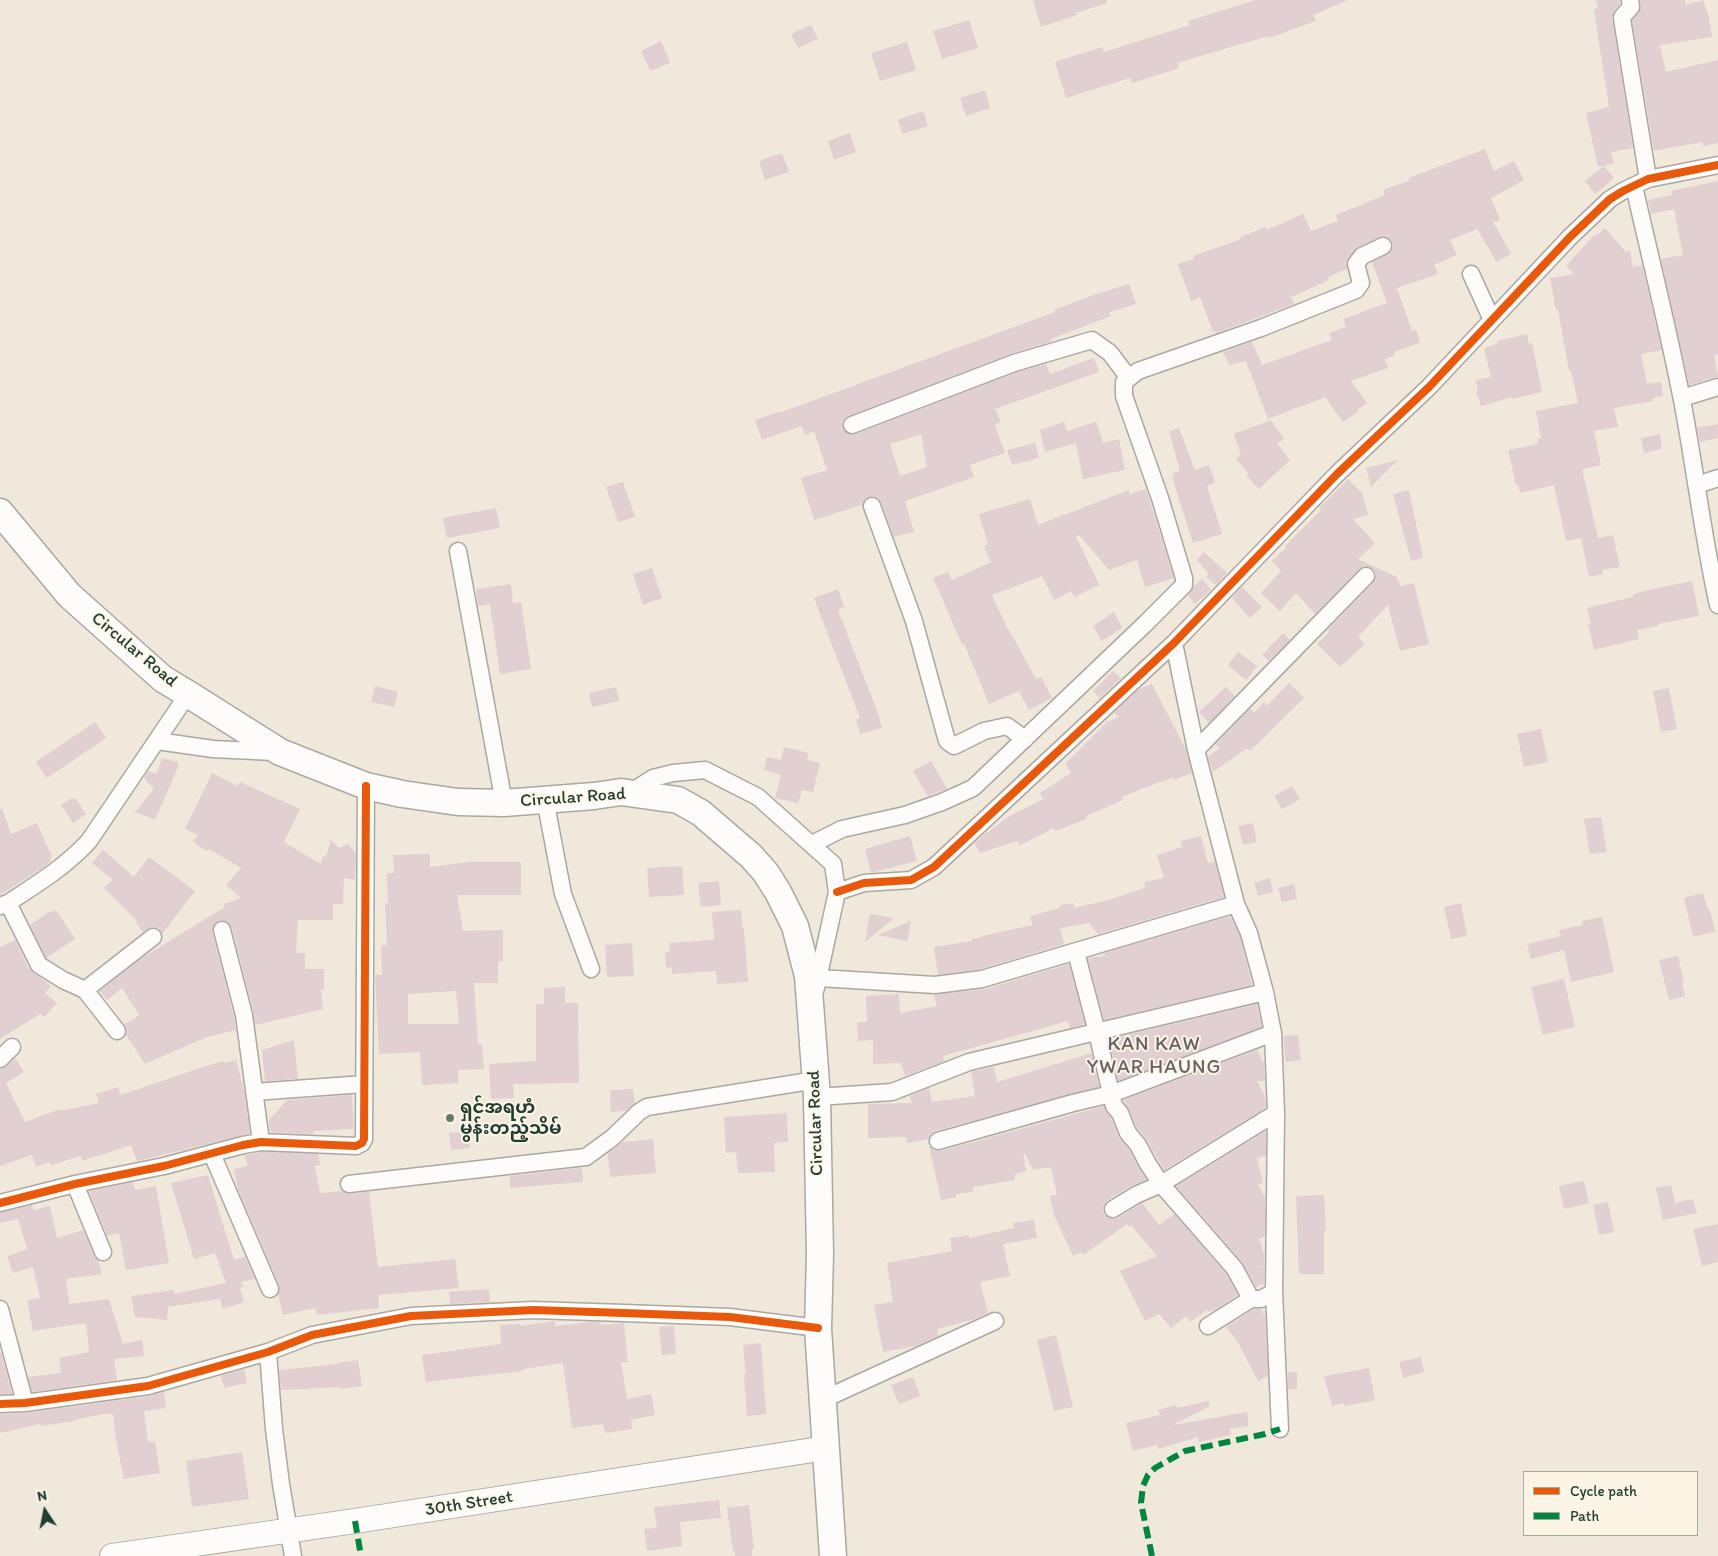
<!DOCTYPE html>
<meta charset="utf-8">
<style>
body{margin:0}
#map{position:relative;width:1718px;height:1556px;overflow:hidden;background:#f0e8db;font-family:Itim,sans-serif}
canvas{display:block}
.legend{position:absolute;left:1523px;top:1471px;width:175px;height:65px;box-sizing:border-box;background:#fcf5e5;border:1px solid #a4ab9e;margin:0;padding:6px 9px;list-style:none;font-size:15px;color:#1f3d34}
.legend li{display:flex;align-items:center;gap:10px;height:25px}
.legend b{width:25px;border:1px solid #a4ab9e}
.north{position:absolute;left:20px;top:1486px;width:50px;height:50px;-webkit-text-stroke:4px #fcf5e5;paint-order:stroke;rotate:349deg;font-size:14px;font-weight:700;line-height:20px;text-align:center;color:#1f3d34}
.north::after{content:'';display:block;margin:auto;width:18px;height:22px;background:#1f3d34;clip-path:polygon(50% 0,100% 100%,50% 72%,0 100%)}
</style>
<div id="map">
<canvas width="1718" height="1556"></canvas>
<ul class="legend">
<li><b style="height:6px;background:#e8590c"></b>Cycle path</li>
<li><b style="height:6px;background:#00873e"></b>Path</li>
</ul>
<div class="north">N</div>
</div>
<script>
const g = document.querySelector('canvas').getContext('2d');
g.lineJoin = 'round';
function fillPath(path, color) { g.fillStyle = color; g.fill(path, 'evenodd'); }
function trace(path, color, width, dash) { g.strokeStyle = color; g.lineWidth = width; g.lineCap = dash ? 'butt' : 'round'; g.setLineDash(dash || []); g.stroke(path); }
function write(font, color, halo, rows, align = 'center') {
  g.font = font + ' Itim,"Noto Sans Myanmar",sans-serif'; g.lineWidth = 4; g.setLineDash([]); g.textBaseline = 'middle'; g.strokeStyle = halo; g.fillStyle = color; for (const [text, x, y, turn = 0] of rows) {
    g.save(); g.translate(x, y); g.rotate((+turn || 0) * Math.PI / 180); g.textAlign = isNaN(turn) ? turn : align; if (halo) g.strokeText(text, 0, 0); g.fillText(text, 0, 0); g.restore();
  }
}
fillPath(new Path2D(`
 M1033 0H1107V3L1076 13 1077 15 1041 27Z
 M1256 0H1348L1313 15 1316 21 1269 38 1268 36 1177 63 1179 68 1132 83 1130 78 1066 98 1055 62 1102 47 1104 52 1190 25 1188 21Z
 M1596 0H1620V4L1614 11 1612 18 1633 148 1611 152 1614 163 1598 167 1586 113 1609 107 1596 23 1594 9 1598 8Z
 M1640 0H1685L1686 5 1703 0 1709 18 1712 37 1660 45 1666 72 1718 60V143L1703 146 1702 142 1654 151 1632 20 1640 10Z
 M969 20 978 48 942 59 933 31Z
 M811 25 818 39 798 48 791 34Z
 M661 41 670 63 650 71 641 51Z
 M907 42 916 70 880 81 871 53Z
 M985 90 990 108 966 116 960 98Z
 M923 111 928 126 903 134 898 120Z
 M850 133 856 152 834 160 828 141Z
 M1485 149 1494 171 1514 161 1524 180 1491 198 1500 220 1493 222 1511 254 1497 262 1477 229 1450 240 1457 255 1434 265 1438 274 1397 288 1412 331 1416 329 1420 343 1394 352 1395 355 1385 359 1388 368 1351 381 1367 403 1358 409 1359 411 1343 422 1325 397 1268 419 1246 361 1229 365 1223 352 1252 342 1262 365 1332 340 1329 333 1346 327 1343 319 1387 303 1372 262 1391 252 1393 247 1392 241 1388 238 1383 236 1358 247 1348 258 1346 262 1347 269 1328 277 1329 280 1291 297 1294 304 1216 333 1215 331 1213 332 1200 297 1191 301 1178 264 1194 259 1193 256 1241 239 1240 237 1266 227 1267 230 1303 214 1311 231 1338 221 1336 215 1385 195 1383 190 1410 180 1409 178Z
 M782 153 789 172 765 180 759 161Z
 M1604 166 1614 178 1595 194 1585 181Z
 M1718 181V354L1714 355 1718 377 1689 385 1661 259 1683 255 1674 209 1651 214 1648 200 1672 195 1671 191Z
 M1605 228 1626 252 1630 251 1633 267 1642 265 1662 350 1641 354 1647 384 1661 382 1663 396 1653 398V401L1614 408 1618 427 1594 431 1601 465 1583 469V473L1598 538 1613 535 1620 567 1602 570 1603 574 1589 577 1581 538 1566 541 1554 485 1520 493 1518 485H1516L1508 450 1538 444 1537 439 1541 438 1536 411 1578 403 1571 371H1569L1558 310H1556L1550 278 1574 274 1566 266 1594 235 1596 236Z
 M1129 284 1136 304 1109 312 1111 316 1051 339 1052 341 1010 354 845 418 842 423 843 429 850 435 856 434 1017 372 1046 364 1050 374 1094 358 1099 372 995 409 1001 422 995 425 1005 453 970 465 974 477 905 501 914 532 894 537 880 500 873 496 865 499 862 505 814 520 801 478 827 470 814 431 805 435 802 426 762 440 755 420 778 412 779 413 1055 312 1054 310 1099 293ZM921 434 927 467 900 476 890 444Z
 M1527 334 1529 344 1532 343 1542 392 1512 399V397L1481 406 1476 392H1478L1476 380 1491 377 1484 348 1497 344V341Z
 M1271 420 1284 439 1277 444 1290 460 1259 489 1246 475 1248 473 1236 459 1241 455 1234 434Z
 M1064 422 1067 431 1096 422 1103 443 1119 439 1125 470 1083 479 1076 443 1045 452 1040 430Z
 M1718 424V438L1700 442 1697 428Z
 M1179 428 1195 470 1209 465 1215 483 1207 486 1222 534 1193 543 1172 477H1174L1173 473 1180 471 1169 431Z
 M1660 434 1662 449 1644 453 1641 438Z
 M1035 443 1039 458 1012 465 1007 450Z
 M1398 460 1371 487 1366 468Z
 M1348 479 1362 493 1368 515 1353 519 1375 543 1358 559 1397 577 1400 586 1414 583 1429 644 1400 651 1388 605 1358 637 1365 644 1340 667 1317 644 1329 632 1328 630 1373 583 1376 574 1373 569 1364 566 1359 569 1315 614 1296 593 1280 611 1261 593 1281 571 1272 561 1286 548 1285 546 1321 510 1319 508Z
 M623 482 635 517 618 522 606 487Z
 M1146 489 1174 578 1145 587 1137 560 1109 570 1079 535 1076 537 1099 585 1074 597 1071 591 1054 600 1042 576 992 595 1008 630H1009L1036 679 1041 677 1052 698 1029 710 1019 691 989 704 964 643 962 644 933 578 948 572 952 580 991 562 984 546 988 544 979 514 1030 499 1038 525 1129 490V495Z
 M1409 490 1423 558 1411 561 1393 494Z
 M496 508 500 528 447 538 443 518Z
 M1204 552 1227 573 1216 585 1206 577 1209 574 1197 560Z
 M652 568 662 598 643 605 633 574Z
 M1202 579 1211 590 1195 604 1188 595 1194 586Z
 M1692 581 1699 616 1658 624V626L1637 630 1639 639 1594 650 1588 624H1591L1587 608 1633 597V594L1653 589Z
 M511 584 513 603 521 602 531 669 500 674 490 604 478 606 476 589Z
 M1242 587 1262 607 1250 618 1232 598Z
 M838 589 844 607 838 610 878 713 882 728 860 734 856 719 860 718 814 598Z
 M1114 612 1122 628 1102 641 1093 626Z
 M1283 633 1290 640 1269 661 1262 655Z
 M1238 652 1257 666 1246 680 1228 665Z
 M1113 671 1121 678 1100 698 1093 691Z
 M1289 683 1304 698 1250 751 1247 748 1213 772 1208 757 1219 748 1216 744 1250 709 1254 713 1264 702 1267 706Z
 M1152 684 1186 750 1192 773 1174 780 1173 778 1160 782 1121 797 1123 800 1086 816 1087 819 1055 831 1054 828 1020 845 1017 841 980 853 974 843 1006 818 1043 799 1040 793 1071 773 1066 763 1107 722 1119 717 1114 712 1139 689Z
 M375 686 398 692 394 707 371 702Z
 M616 687 619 701 592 707 589 693Z
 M1226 687 1235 696 1209 723 1199 712Z
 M1669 688 1677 729 1661 732 1653 691Z
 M95 722 106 738 47 778 36 762Z
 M1541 729 1548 762 1524 767 1517 734Z
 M784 747 809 753 807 760 820 763 813 792 802 790 798 803 775 798 781 775 764 770 767 757 781 760Z
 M162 758 178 762V767L155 820 135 812 154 789 144 778 148 771 157 774Z
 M931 761 947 789 928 796 913 771Z
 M212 773 238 786 240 782 300 809 284 842 321 864 323 856 326 857 331 840 339 848 348 844 356 853 355 880 344 878 343 904H333V920H298L296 953H305V969H324V990H321L323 1009 255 1025 254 1013 232 928 225 921 219 920 213 927 212 932 234 1017 236 1030 207 1037 145 1064 126 1035 127 1029 124 1024 136 1018 135 1017 139 1015 122 988 107 1000 100 991 140 959 225 907 224 904 241 898 226 885 241 868 209 849 207 851 193 842 198 835 185 829Z
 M1292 786 1300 799 1282 809 1274 796Z
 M70 799H76L86 814 73 823 61 805Z
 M2 808 11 834 37 823 52 857 50 859 51 861 44 867 0 895V809Z
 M1601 817 1607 852 1590 854 1584 819Z
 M1253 823 1257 842 1243 845 1238 826Z
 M910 836 917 861 871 873 865 849Z
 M1201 836 1208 863 1215 862 1224 897 1098 934 1089 923 1060 928 1064 944 980 969 938 975 934 947 972 941 971 939 982 937V936L1033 925 1030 916 1060 908 1059 906 1073 903 1074 908 1109 900 1145 888 1144 882 1164 878 1157 855 1182 847 1181 841Z
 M103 850 134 877 149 857 195 891 162 934 157 928 152 927 143 932 136 923 138 922 104 888 113 880 92 863Z
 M430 854V867L469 862H521V895H457L463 931 503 930V961H498V983H474L478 1044H482L484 1069 458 1070V1083L422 1085 420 1052 379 1054 375 975H382L381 945H387L385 903H388L387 873H394L393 855ZM456 991 459 1024H408V994Z
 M682 866 684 895 649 897 647 868Z
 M1270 878 1273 892 1258 896 1254 883Z
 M719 881 721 905 701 907 698 883Z
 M1294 884 1297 899 1282 902 1278 888Z
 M1703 893 1708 910H1710L1715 932 1693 937 1684 898Z
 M1461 903 1467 936 1451 939 1444 907Z
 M56 910 75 939 46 958 30 925 50 911 51 913Z
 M741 910 743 929H744L748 982 717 984 716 971 672 974V967L666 968 665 952H670L669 943 714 940 712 912Z
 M870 914 894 918 865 942Z
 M1230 916 1240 936 1252 985 1104 1020 1088 958 1105 956 1104 953Z
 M1602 917 1614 972 1571 982 1564 950 1531 959 1527 944 1561 936 1559 930 1583 925 1582 921Z
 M911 921 907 941 878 935Z
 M15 940 29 969 51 986 45 993 57 1003 44 1017 40 1014 0 1039V947Z
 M632 943 634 976 607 977 605 945Z
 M1678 956 1684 982H1682L1685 996 1669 1000 1659 960Z
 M1069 964 1085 1024 1070 1028 1068 1021 943 1056 945 1061 905 1076 901 1063 873 1064V1040L858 1041 857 1022H867L866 996 899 994 900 1013 937 1006 934 995 985 989Z
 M1564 979 1575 1027 1543 1035 1531 987Z
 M565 987V1003H578L579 1083 513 1084 514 1098 491 1099 489 1064 536 1061V1004H544V988Z
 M1257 1004 1262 1027 1118 1081 1111 1048 1117 1046 1115 1038Z
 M1298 1035 1301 1060 1286 1062 1283 1036Z
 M294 1040 298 1079 265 1081 262 1050Z
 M1257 1050 1264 1063 1265 1081H1257L1265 1096 1266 1108 1164 1170 1147 1140 1137 1128 1129 1109 1123 1100Z
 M1092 1053 1099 1087 935 1131 931 1134 928 1139 907 1143 906 1137 868 1138V1104L912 1103 910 1096 929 1088 932 1102 975 1096 971 1072 994 1067 997 1082Z
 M15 1058 24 1072 6 1083 25 1122 60 1109V1111L99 1103 96 1094 118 1087 121 1095 203 1067 223 1061 224 1063 236 1060 244 1090 250 1134 137 1161 131 1145 82 1161 81 1156 51 1165 50 1162 36 1167 32 1155 0 1166V1069L7 1066Z
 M633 1089 635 1103 625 1111 611 1112 610 1090Z
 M352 1095 354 1129 313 1131 314 1134 270 1132 269 1120 287 1100Z
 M1104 1106 1111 1118 1119 1137 1130 1151 1146 1180 1131 1186 1107 1201 1103 1209 1105 1215 1113 1219 1118 1218 1142 1203 1159 1225 1174 1214 1227 1275 1238 1295 1213 1311 1212 1310 1209 1312 1207 1310 1190 1322 1186 1316 1171 1328 1159 1314 1145 1321 1120 1271 1157 1256 1131 1225 1129 1227 1127 1224 1083 1255 1082 1252 1073 1256 1054 1215 1050 1196 1057 1195 1051 1167 1033 1170 1023 1150 1026 1171 1015 1174V1180L973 1187V1192L956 1194V1197L941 1200 929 1146 935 1151H941Z
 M787 1113 788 1142 774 1143 775 1172 738 1173 736 1152 726 1153 724 1117Z
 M469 1131 470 1148 451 1150 449 1133Z
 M1266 1131V1156L1257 1158 1263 1182 1258 1185 1265 1197V1236L1259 1239 1264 1254V1265L1263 1266 1264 1269V1284L1256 1287 1243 1263 1176 1186Z
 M653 1139 656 1173 610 1177 608 1153 623 1142Z
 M262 1152 318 1154 320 1165 315 1166 320 1193 342 1191 350 1194 369 1192 378 1267 455 1259 459 1288 378 1295 379 1308 317 1315 316 1308 283 1315 278 1294 279 1285 238 1189 234 1169 248 1166 244 1155Z
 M582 1168 583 1182 510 1188V1176Z
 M208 1175 234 1260 245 1257 255 1279 241 1282 243 1287 240 1288 244 1302 223 1309 220 1299 168 1307 167 1320 135 1317 131 1296 174 1290V1294L226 1283 215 1253 194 1259 171 1183Z
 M1584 1181 1589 1203 1564 1209 1559 1186Z
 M133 1182 135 1190 156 1186 169 1263 126 1270 119 1233 107 1236 89 1191Z
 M1671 1185 1675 1203 1693 1199 1697 1213 1663 1220 1656 1188Z
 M1324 1195 1326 1231H1324V1274H1299L1296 1196Z
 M1608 1202 1614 1232 1599 1235 1593 1205Z
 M32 1205 34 1210 50 1206 57 1238 83 1230 94 1256 98 1260 102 1274 66 1279 69 1304 109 1299 123 1344 142 1340 144 1356 114 1359 117 1380 32 1392 28 1377 61 1373 59 1358 89 1352 86 1323 33 1331 27 1300 40 1298 33 1267 13 1273 7 1256 27 1249 18 1219 0 1223V1213Z
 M1034 1220 1037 1238 1003 1244 1010 1276 980 1282 988 1313 972 1320 937 1329 938 1336 916 1346 883 1352 874 1305 893 1302 887 1263 952 1251 950 1238 969 1235V1238L1014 1228 1013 1223Z
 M1718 1224V1262L1702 1266 1693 1229Z
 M489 1289 490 1302 450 1304 449 1292Z
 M1254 1309H1261L1265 1317 1268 1376 1258 1381 1237 1341 1226 1327Z
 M555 1321V1326L591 1322H600L601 1325 624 1323 628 1362H621L627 1399 651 1394 655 1415 631 1420 632 1429 605 1433 603 1424 572 1428 563 1363 523 1369V1371L426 1382 422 1355 501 1344 500 1325 520 1324V1326Z
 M674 1326 676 1354 662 1355 659 1327Z
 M1056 1335 1073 1407 1054 1411 1037 1340Z
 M761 1343 766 1414 747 1416 744 1374H746L743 1345Z
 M0 1352H1L12 1394H0Z
 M1421 1357 1424 1372 1403 1378 1399 1362Z
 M358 1360 362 1386 341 1389V1387L281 1390 279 1370 338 1364V1363Z
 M1369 1368 1375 1400 1345 1406 1344 1403 1332 1406 1324 1376Z
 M244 1369 247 1383 224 1388 221 1376Z
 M1288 1372H1297V1389H1288Z
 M913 1377 920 1396 899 1404 891 1385Z
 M164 1392 166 1408 144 1411 148 1442 155 1441 160 1473 124 1479 116 1440 113 1414H103L74 1420 75 1421 41 1426 40 1424 0 1433V1414L26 1413 150 1396Z
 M1208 1401 1210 1406 1173 1425 1247 1412 1249 1426 1230 1429 1231 1435 1199 1442 1198 1437 1159 1449 1157 1445 1133 1451 1126 1423 1160 1415 1158 1410 1176 1405 1177 1408Z
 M242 1452 249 1499 192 1507 186 1461Z
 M719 1500 721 1518 680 1522 682 1546 647 1551 644 1529 657 1528 654 1507Z
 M749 1505 754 1549H752V1556H735V1551H733L727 1508Z`), '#e1cfd1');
const minor = new Path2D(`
 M1630 0 1631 7 1622 17 1623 25 1648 179
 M1634 186C1650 257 1668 328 1682 400 1695 468 1703 538 1718 605
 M1471 274 1492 320
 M1682 398 1718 387
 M852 425 1014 363 1092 340 1110 353 1129 378
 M1697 485 1718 478
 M872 506 914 621 947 741 954 746 984 731 1007 726 1025 739
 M458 551 504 803
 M1174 643 1196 750 1236 904 1249 933 1265 992 1273 1033
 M157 741 213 749 274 752
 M1196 750 1366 576
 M631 792 653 778 673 773 705 770 758 797 833 864 837 892 816 988
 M545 799 563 894 591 969
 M812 844 842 829 905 815 942 802 973 788 1145 624 1184 585V578L1160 498 1124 396V382L1138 371 1261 328 1356 290 1361 283 1356 264 1362 256 1383 246
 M837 892 864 883 911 880 934 867 1174 643 1337 474 1429 387 1570 237 1610 199 1623 191 1648 179 1718 165
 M8 903 39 965 63 980 85 990 153 937
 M0 906 8 903C37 884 65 867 89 841L188 694
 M222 930 244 1015 261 1142
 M1076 952 1097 1032 1111 1094 1114 1106 1120 1113 1128 1133 1138 1145 1148 1164 1161 1184 1235 1269 1251 1299
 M819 978 935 985 982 979 1236 904
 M85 990 117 1031
 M0 1059 12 1047
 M254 1092 364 1084
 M817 1097 892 1092 969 1062 1265 992
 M938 1141 1073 1103 1111 1094 1273 1033 1276 1113 1274 1292 1261 1299H1251L1208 1326
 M212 1154 270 1289
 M75 1184 103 1252
 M349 1184 586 1157 612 1138 639 1112 647 1107 816 1080
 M0 1203 75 1184 164 1166 243 1145 261 1142 356 1146 362 1143 364 1139 366 786
 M1113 1209 1136 1195 1161 1184 1276 1113
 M1274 1292 1280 1429
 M0 1309 25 1403
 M268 1352 274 1429 281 1484 293 1556
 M822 1400 995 1321
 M0 1404 25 1403 148 1386 268 1352 312 1335 411 1316 533 1310 624 1313 730 1317 818 1328`);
const secondary = new Path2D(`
 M112 1556 355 1521 826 1448`);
const primary = new Path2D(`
 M0 512 69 595 163 679 188 694 280 752 366 786 402 794 458 802 504 803 594 796 621 792 678 800 701 813 751 856 766 873 778 892 795 926 808 976 817 1097 820 1255 818 1328 833 1556`);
trace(minor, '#aaa8a0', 19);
trace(secondary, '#aaa8a0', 26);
trace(primary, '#aaa8a0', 29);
trace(minor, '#fdfcfa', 16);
trace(secondary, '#fdfcfa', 24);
trace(primary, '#fdfcfa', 26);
trace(new Path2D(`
 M355 1521 361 1556
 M1152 1556 1141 1503 1143 1486 1148 1475 1155 1468 1185 1451 1265 1434 1280 1429`), '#00873e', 6, [12, 6]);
trace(new Path2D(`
 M837 892 864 883 911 880 934 867 1174 643 1337 474 1429 387 1570 237 1610 199 1623 191 1648 179 1718 165
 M0 1203 75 1184 164 1166 243 1145 261 1142 356 1146 362 1143 364 1139 366 786
 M0 1404 25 1403 148 1386 268 1352 312 1335 411 1316 533 1310 624 1313 730 1317 818 1328`), '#e8590c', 8);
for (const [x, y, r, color] of [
 [450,1118,5,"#68796e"]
]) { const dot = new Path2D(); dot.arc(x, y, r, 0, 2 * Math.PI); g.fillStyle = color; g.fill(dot); trace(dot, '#fcf5e5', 2); }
write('18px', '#1f3d34', '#fcf5e5', [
 ["Circular Road",134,650,40],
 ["Circular Road",573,798,-4],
 ["Circular Road",816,1123,-92],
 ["30th Street",469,1504,-9]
]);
write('bold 18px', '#1f3d34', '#fcf5e5', [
 ["ရှင်အရဟံ",460,1108],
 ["မွန်းတည့်သိမ်",460,1129]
], 'left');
g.letterSpacing = '1px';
write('20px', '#676168', '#fcf5e5', [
 ["KAN KAW",1154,1045],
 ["YWAR HAUNG",1154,1068]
]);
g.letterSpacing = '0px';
</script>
